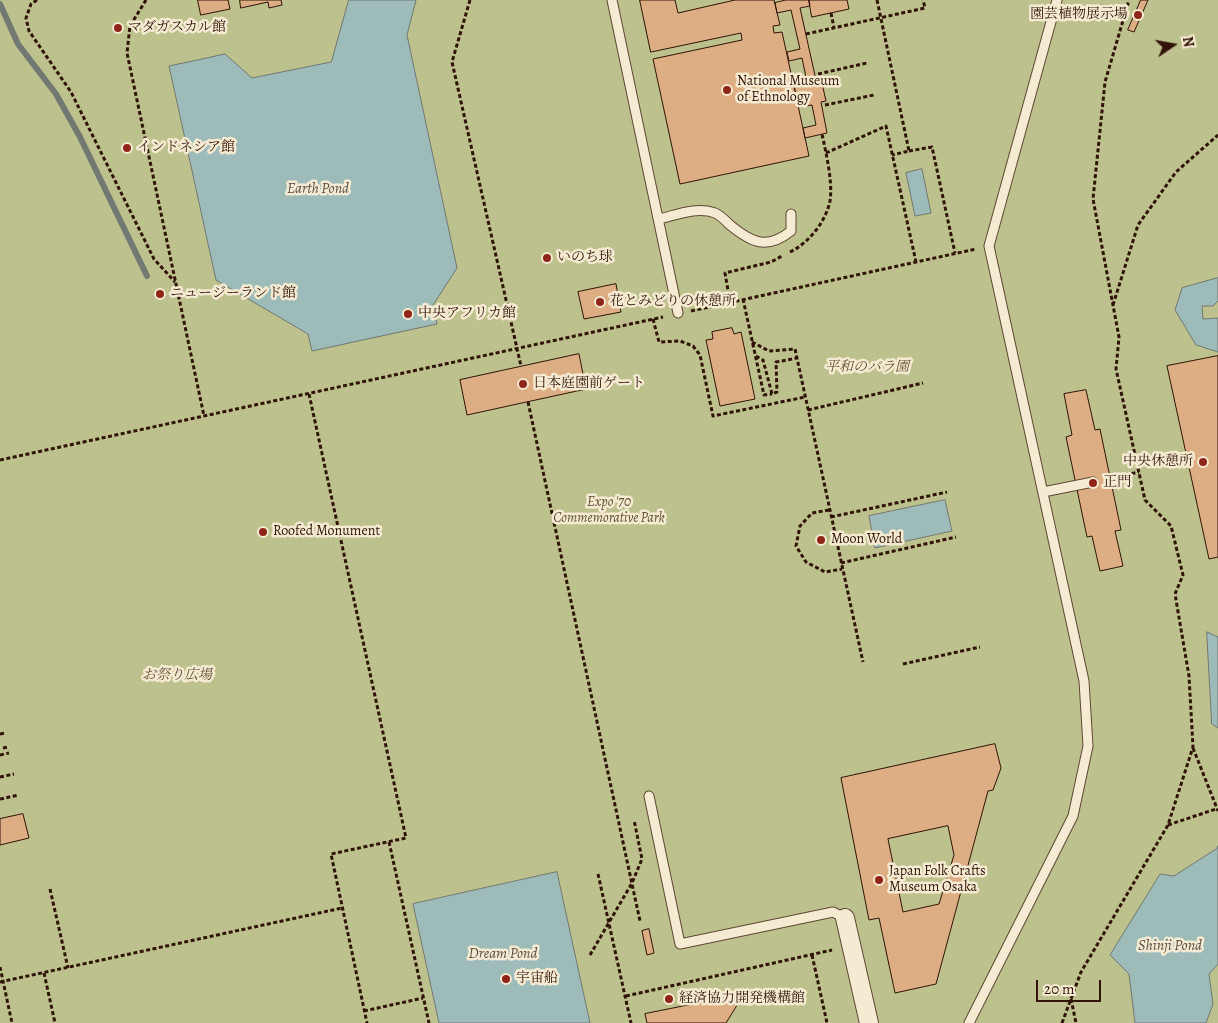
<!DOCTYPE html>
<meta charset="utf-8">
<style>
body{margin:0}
#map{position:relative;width:1218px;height:1023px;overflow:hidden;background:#efe0ba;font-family:Alegreya,serif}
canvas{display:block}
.north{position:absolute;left:1148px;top:20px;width:50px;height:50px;-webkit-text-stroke:4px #f5ebd2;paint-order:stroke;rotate:78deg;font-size:14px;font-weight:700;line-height:20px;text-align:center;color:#311308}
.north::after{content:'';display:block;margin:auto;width:18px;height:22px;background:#311308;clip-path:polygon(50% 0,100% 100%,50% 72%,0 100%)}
.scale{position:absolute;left:1036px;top:980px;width:65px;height:22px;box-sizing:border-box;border:2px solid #311308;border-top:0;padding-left:6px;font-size:15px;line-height:18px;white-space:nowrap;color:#311308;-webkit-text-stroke:4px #f5ebd2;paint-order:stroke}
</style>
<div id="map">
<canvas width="1218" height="1023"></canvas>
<div class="north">N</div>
<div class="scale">20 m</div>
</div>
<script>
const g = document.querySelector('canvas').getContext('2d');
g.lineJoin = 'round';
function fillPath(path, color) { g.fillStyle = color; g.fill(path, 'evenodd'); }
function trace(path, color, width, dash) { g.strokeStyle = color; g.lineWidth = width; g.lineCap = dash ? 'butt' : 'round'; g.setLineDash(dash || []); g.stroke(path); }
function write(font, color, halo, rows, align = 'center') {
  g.font = font + ' Alegreya,"Noto Serif JP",serif'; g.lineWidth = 5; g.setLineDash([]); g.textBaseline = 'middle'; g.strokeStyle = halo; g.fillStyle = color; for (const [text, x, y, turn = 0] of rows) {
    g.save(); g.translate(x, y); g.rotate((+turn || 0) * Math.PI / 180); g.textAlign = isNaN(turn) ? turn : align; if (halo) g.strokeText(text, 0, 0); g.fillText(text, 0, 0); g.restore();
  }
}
fillPath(new Path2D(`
 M0 0H1218V1023H0Z`), '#bdc18d');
const water = new Path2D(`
 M349 0H416L407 35 457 268 433 305 437 324 312 351 308 334 216 280 169 66 225 54 252 78 331 62Z
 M922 169 931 213 915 216 906 173Z
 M1218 278V301L1213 306H1202L1203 319 1218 318V352L1196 345 1175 310 1182 288Z
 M945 500 952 531 875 548 869 516Z
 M1207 632 1218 637V728L1212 724Z
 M1218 846V964L1209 974 1213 1004 1206 1023H1135L1129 974 1110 955 1160 874 1174 876 1216 849Z
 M557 872 590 1023H439L413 904Z`);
fillPath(water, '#9dbbb9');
trace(water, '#727872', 1);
trace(new Path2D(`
 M0 4 18 44 56 94 80 137 147 276`), '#727872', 6);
const building = new Path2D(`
 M198 0H228L230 9 201 15Z
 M240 0H281L282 5 269 8 268 2 241 8Z
 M640 0H675L678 13 735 0H774L780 25 773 26 774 33 782 32 809 156 680 184 653 59 742 40 741 33 651 52Z
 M786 0H809L810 6 800 8 816 80 821 79 826 101 821 102 827 133 805 138 803 128 816 125 812 105 799 107 796 96 794 84 807 82 802 58 789 61 787 52 800 49 791 10 777 13 775 3Z
 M809 0H847L849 9 812 17Z
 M1141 0H1148L1134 32 1128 30Z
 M616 284 621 312 584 319 578 292Z
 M732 328 734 334 741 332 755 399 720 406 706 340 713 339 712 332Z
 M579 354 586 389 467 415 460 380Z
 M1218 356V557L1209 559 1167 366Z
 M1086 390 1095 430 1100 429 1121 530 1115 531 1123 566 1100 571 1092 536 1087 537 1066 437 1072 435 1064 394Z
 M995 744 1001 768 993 790 988 791 936 984 895 993 879 918 869 920 841 778ZM948 826 954 855 939 904 903 912 888 839Z
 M23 814 29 838 0 845V819Z
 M649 929 654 953 647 955 642 931Z
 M744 994 726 1023H647L645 1014Z`);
fillPath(building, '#ddae84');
trace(building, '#311308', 1);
const lane = new Path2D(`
 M612 0 678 313
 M659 219C676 215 698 206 715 213 720 215 726 221 730 225 752 243 767 250 791 231V214
 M1043 492 1093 482
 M649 796 680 944 833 912 845 918
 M969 1023 1073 816 1088 746 1084 681 989 246 1057 0`);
const street = new Path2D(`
 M845 918 869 1023`);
trace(lane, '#604634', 11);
trace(street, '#604634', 20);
trace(new Path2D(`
 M37 0 31 4 26 18 29 31 71 92 154 259 175 282
 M146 0 130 26 127 53 204 416
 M470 0 452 62 521 366
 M877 0 909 151 892 155
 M831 13 834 28
 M806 34 925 8 923 0
 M818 74 867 63
 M825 105 874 95
 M909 151 932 147 955 253
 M826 153 886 126 916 262
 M790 252C809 243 826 221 830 201 833 182 826 153 822 134
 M743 299 764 395 772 394
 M730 302 725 273 771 262 782 256
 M1113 305 1138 225 1176 172 1218 135
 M691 311 976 249
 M653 319 659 342 680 341 693 346 700 355 713 416 805 397
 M752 342 769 351 795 349 863 662
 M756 356 763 360 772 394 777 392 776 362 797 358
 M309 394 406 838 331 854 367 1023
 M528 402 640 921
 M808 410 923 383
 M0 460 663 317
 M1106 479 1139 472
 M829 510 812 513 800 526 796 546 806 562 825 572 842 569
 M831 517 947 492
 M841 563 956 537
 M903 664 980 647
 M0 734 5 733
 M3 748 8 747
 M1193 748 1218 811
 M0 755 9 753
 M0 777 14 774
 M0 799 19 795
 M1168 825 1216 809
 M389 842 429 1023
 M598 874 631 1023
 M50 889 68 968
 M590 955 632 883 642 859 634 820
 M812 955 827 1023
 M0 967 12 1023
 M44 973 55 1023
 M0 982 342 908
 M626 996 832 950
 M1071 999 1076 1023
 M364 1011 423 998
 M1062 1023 1081 972 1168 825 1193 747 1189 676 1175 594 1183 575 1171 526 1145 500 1116 369 1119 337 1093 199 1105 82 1129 0`), '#311308', 3, [4, 2.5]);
trace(lane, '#f5ebd2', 9);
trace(street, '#f5ebd2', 18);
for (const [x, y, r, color] of [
 [1138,15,5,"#8f2418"],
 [118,28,5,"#8f2418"],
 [727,90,5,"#8f2418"],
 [127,148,5,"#8f2418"],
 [547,258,5,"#8f2418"],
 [160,294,5,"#8f2418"],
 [600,302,5,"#8f2418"],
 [408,314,5,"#8f2418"],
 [523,384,5,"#8f2418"],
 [1203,462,5,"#8f2418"],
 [1093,483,5,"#8f2418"],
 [263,532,5,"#8f2418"],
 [821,540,5,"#8f2418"],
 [879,880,5,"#8f2418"],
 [506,979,5,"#8f2418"],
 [669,999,5,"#8f2418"]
]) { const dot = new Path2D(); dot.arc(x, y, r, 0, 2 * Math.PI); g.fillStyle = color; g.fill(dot); trace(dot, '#f5ebd2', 2); }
write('14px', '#311308', '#f5ebd2', [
 ["園芸植物展示場",1128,15,"right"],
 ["マダガスカル館",128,28],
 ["National Museum",737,82],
 ["of Ethnology",737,98],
 ["インドネシア館",137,148],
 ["いのち球",557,258],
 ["ニュージーランド館",170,294],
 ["花とみどりの休憩所",610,302],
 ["中央アフリカ館",418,314],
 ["日本庭園前ゲート",533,384],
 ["中央休憩所",1193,462,"right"],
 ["正門",1103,483],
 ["Roofed Monument",273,532],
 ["Moon World",831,540],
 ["Japan Folk Crafts",889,872],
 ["Museum Osaka",889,888],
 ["宇宙船",516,979],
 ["経済協力開発機構館",679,999]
], 'left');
write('italic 14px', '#625037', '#f5ebd2', [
 ["平和のバラ園",867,368],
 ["Expo '70",609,503],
 ["Commemorative Park",609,519],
 ["お祭り広場",177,676]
]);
write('italic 15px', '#574e46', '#f5ebd2', [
 ["Earth Pond",318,189],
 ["Shinji Pond",1170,946],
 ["Dream Pond",503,954]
]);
</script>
